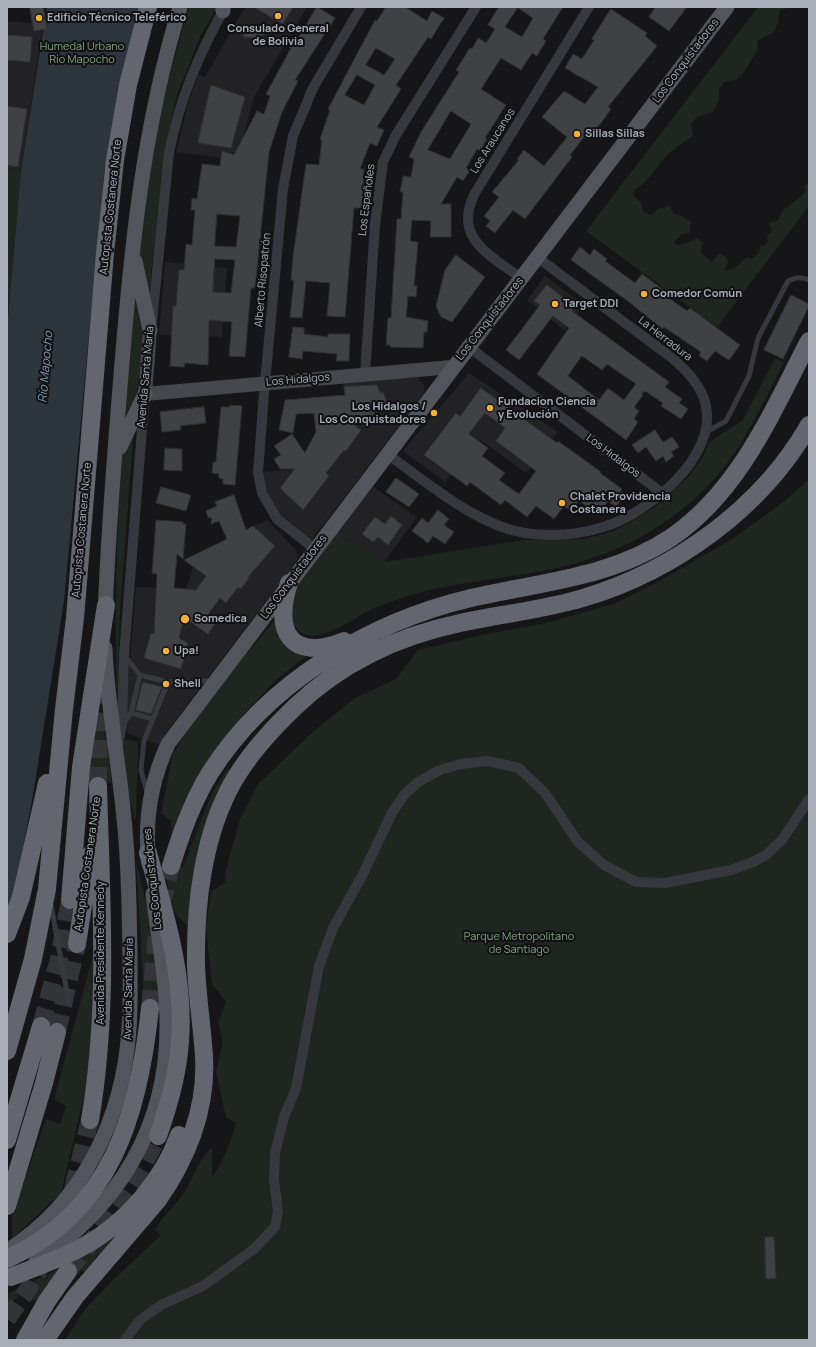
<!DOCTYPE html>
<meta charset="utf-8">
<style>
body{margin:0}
#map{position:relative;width:816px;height:1347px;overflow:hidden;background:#161618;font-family:Manrope,sans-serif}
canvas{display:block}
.frame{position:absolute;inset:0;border:8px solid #a8adb8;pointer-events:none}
</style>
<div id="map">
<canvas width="816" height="1347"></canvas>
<div class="frame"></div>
</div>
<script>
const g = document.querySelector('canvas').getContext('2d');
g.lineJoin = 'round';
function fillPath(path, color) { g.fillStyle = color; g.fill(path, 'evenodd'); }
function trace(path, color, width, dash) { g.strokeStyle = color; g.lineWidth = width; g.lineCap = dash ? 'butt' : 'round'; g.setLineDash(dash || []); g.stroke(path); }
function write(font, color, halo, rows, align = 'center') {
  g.font = font + ' Manrope,sans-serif'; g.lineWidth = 4; g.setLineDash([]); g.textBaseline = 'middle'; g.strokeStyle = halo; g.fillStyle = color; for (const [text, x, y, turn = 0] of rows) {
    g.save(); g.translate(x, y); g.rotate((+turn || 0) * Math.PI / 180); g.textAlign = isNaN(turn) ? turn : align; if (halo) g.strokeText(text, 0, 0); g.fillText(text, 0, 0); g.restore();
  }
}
fillPath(new Path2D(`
 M245 7H307L254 97 237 160 176 152 188 104 198 75 205 77Z
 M7 21 43 24 21 171 7 168Z
 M165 262 227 268 222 337 159 335Z
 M545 276 584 305 564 330 527 300Z
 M469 373 558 432 526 473 479 439 445 482 403 451Z
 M417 377 424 385V393L313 538 307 539 276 512 271 505 263 483 264 472 295 469 314 437 346 414 343 381Z
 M372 486 417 517 384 562 336 534Z
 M267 520 296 550 298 556 296 562 195 694 170 727 160 745 127 733 126 706 136 587 186 589 198 553Z`), '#222225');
fillPath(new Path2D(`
 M189 7H217L200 37 177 95 167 139 136 401 120 611 117 703C113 589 119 475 129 361 135 290 139 217 153 147 163 100 175 53 189 7Z
 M758 7H793L780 10 778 23 773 33 757 41 758 49 744 72 736 80 724 82 719 89V100L713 112 698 116 691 124 693 135C687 142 679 144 673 150 658 162 651 181 634 190L633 195 641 203 644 212 651 215 658 209 669 206 674 214 680 215 691 222 689 233 683 234 674 241 677 245 684 244 698 238 703 243 700 252 712 262 719 254 725 256 728 262 725 271 733 269 747 257 751 259 758 254 761 245 764 246 768 242 767 236 772 230 769 223 778 220 784 208H788C793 201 800 199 805 192L804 187 809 182V206L717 327 586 231Z
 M7 168 21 171 7 329Z
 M775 358 784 362C768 393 753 426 733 455 689 518 623 555 548 570 499 580 447 582 399 599 389 602 379 606 370 610 352 619 317 646 299 631 288 622 291 603 295 591 297 585 303 579 307 574 317 560 327 547 336 534L384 562 524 540 584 539 611 532 631 522 655 507 691 474 705 453 709 442 743 420Z
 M809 479V1340H65L85 1309 113 1280 161 1235 155 1230C162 1216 174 1207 183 1194 194 1178 198 1160 212 1147V1177C223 1161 231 1143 236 1123L226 1117 216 1071 223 1042 218 1023 226 1002 212 984 206 928 211 891 225 883 226 884 225 873 240 819 258 784 314 731 355 698 396 679 418 650 486 634 546 623 616 603 658 582 732 539 785 501Z
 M278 616 308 655 277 679 248 709 202 769 172 839 171 821 161 813 173 754 206 702Z
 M98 712H102L112 782 87 780Z
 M127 739 136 741 138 745 136 819H134L127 785 123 743Z
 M229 766V772L190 929 175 913 162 863 183 867 212 793Z
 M136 859 152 928 160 1006H144Z
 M94 952 89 1075 61 1193 12 1239V1215L46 1119 60 1124 66 1106 54 1099Z
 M116 1235 86 1273 75 1267 40 1304 21 1293 7 1309V1294L85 1256Z`), '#1e261f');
fillPath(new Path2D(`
 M47 7H140L117 99 104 175 64 601 33 795 7 933V329L21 171Z`), '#2c353c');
const building = new Path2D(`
 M30 7H43L47 29 34 31Z
 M254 7H293L283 24Z
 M317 7 335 18 295 80 298 81 282 112 269 152 255 288H251L245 357 229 356 232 322 209 320 208 365 185 363 184 367 170 366 173 306H176L179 270H184L186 244 192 245 195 210H191L192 198 197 199 202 164 220 166 222 151 234 155 257 111 264 114 270 96 266 94 291 48 289 47 293 39 296 41ZM217 214 240 216 236 247 215 246ZM215 259 235 260 231 293 213 292Z
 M386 7H405L427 21 432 11 444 18 431 39 428 37 396 85 401 89 377 127 384 130 377 146 370 143 360 169H364L362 208H354L345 317 327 316 330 283 306 281 302 318 290 317 294 280H291L293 257 306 164 319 165 322 140 320 139 330 110 328 109 375 20 377 21ZM376 48 395 59 384 75 366 65ZM357 75 375 85 364 105 345 95Z
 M499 7H563L543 39 546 41 537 56 532 53 521 70 501 58 481 89 506 105 485 138 487 139 480 151 477 149 466 168 470 170 463 181 457 177 441 204H451V237H430L431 221 412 220 410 241 418 242 414 286H417L416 297 408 296 406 317 428 321 427 332H424L423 348 390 347V345H386L388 318H391L397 219H401L403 192H400L403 176 411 177 414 159 409 157 421 132 459 72 456 70 470 48 472 49 478 38 486 43 495 29 488 25ZM518 8 533 18 522 37 505 27ZM451 111 471 124 450 159 428 150Z
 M656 7H687L669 31 649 17Z
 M611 9 647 33 645 36 657 46 608 107 611 109 601 123 586 139 584 137 570 155 572 157 525 219 513 210 495 233 486 226 490 221 484 216 499 197 492 192 519 160 517 159 524 150 544 166 567 137 542 117 564 91 585 104 598 87 565 68 573 54 582 59 594 40 592 39Z
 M243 25 276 27 257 38 244 37Z
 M8 35 32 37 30 62 7 60Z
 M211 85 245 97 231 148 198 143Z
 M7 106 27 109 18 167 7 165Z
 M580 247 590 255 594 249 607 259 605 261 635 283 642 274 665 291 663 294 687 311 690 308 740 345 729 360 715 351 707 361 699 356 701 352 664 327 662 329 629 302 571 260Z
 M456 255 485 277 452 322 441 317 436 306 445 270Z
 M547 285 575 307 572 311 669 382 665 387 682 399 679 403 688 409 681 419 661 406 663 403 645 391 643 393 641 392 643 395 634 407 639 411 634 419 638 422 626 440 537 374 569 328 553 316 519 360 506 350 540 305 534 301ZM582 356 602 370 607 364 636 384 624 400 608 388 599 400 568 376Z
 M791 295 809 304V306L783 359 764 350Z
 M293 327 304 328V334L328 337V334H350L349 361H336L337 354 303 351 302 359 289 357Z
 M377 385 380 393 383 392 387 403 373 409 375 416 353 424 361 430 346 451 344 450 326 473 329 476 303 510 280 488 295 469H280L274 459 281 455 274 446 292 434 305 453 316 432 314 413 296 414 293 433 279 430 285 400 345 395 344 387Z
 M481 388 557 443 558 441 601 472 600 473 622 489 620 492 625 495 616 507 608 501 598 514 579 501 571 511 564 506 554 519 536 506 527 517 505 500 501 505 470 482 467 486 424 455 456 413 460 416ZM485 413 505 428 496 441 536 471 519 494 499 480 505 473 482 456 488 448 469 434Z
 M230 405 242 406 235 485 223 484V479L219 478V474L212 473 213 462H216L221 407H230Z
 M204 407 206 423 180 426 181 430 162 432 160 412Z
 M655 430 663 442 672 437 679 447 671 452 674 456 666 462 663 456 656 461 646 447 638 453 632 445Z
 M165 448 182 449V471L164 470Z
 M396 478 419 494 409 507 386 492Z
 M161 487 191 495 186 511 156 503Z
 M234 495 246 530 253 526 275 546 248 577 249 578 241 589 238 587 226 603 220 598 209 613 218 620 208 634 184 618 179 638 188 643 181 669 144 658 151 633 154 634 157 574 152 573 156 520 183 522V524H186L183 559 177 554 174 588 196 590 206 576 184 560 227 539 219 521 211 524 212 518 208 517 206 511 217 506 215 502Z
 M438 510 449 519 444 525 454 532 445 544 433 536 428 543 412 531 422 518 428 523Z
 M391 516 402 525 388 545 378 537 373 542 362 534 375 517 385 524Z
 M143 682 162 687 151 714 136 710Z
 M765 1237H774L776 1278 766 1279Z`);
fillPath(building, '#404145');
trace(building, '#303034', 1);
trace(new Path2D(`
 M98 785 100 683
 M161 906 171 866
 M150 1008 157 934
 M41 1026 59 959 70 900
 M57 1032 77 944
 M73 1189 90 1120
 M68 1271C104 1227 134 1188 158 1136
 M7 1319 27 1291 46 1256`), '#333438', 18, [18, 9]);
trace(new Path2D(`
 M706 432 726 421 749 376 758 338 788 281C795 277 801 276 809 280
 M125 656 140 675 168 682 213 681
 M131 713 153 719
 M124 723 131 713 140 675
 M147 792 141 770 144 741 168 682
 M51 905 69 1003`), '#37383d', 5);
trace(new Path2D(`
 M521 278C490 255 452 238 475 193L589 7
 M152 321 169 153C180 98 198 56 225 7
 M469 347 662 493
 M365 374 375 225 383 162 396 135 476 7
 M387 454C428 483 476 525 525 533 551 537 578 535 603 527 647 514 717 458 706 406 702 386 687 371 672 358L537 257
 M315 549 277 519 262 493 258 472 264 394 283 189 293 136 313 88 361 7
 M118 745 122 725 124 655 144 404
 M125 1340 140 1320 161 1305 203 1286 254 1249 275 1227 278 1211 274 1180 275 1153 284 1117 296 1088 319 966 333 928 362 876 392 813 403 796 418 782 440 770 461 764 488 761 519 768 545 793 578 842 604 865 636 882 665 883 731 870 753 862 766 855 782 840 809 799`), '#37383d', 10);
trace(new Path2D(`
 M150 330 145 394 452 367`), '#45474d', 14);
trace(new Path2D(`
 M223 11V7
 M135 261 150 330
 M120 447 145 394
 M105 616C108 532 115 447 122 363 132 241 144 124 180 7
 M149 864C144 822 150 783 168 744L727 7
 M7 1251C84 1202 123 1118 129 1029 131 1004 130 977 130 951 129 907 129 863 124 819 119 761 107 705 105 648
 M36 1262C119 1206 168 1126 167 1024 167 980 158 937 153 894`), '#53555c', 15);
trace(new Path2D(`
 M289 583C273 632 291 662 344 641
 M148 853C165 914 185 977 180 1041 178 1074 169 1105 158 1136
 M171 866C181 834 192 802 210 773 267 683 369 622 471 598 540 582 611 578 672 537 740 490 772 412 809 341
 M70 900 81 767 106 605
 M7 934 21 897 47 783
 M77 944 91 854
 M7 1051 33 959 47 889 64 709 75 618 105 253 115 160 128 85 148 7
 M90 1120C109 1009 101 898 98 786
 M7 1140 41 1026
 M7 1206 44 1083 57 1032
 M7 1259C112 1212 139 1113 150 1008
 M11 1277C35 1267 61 1259 84 1246 126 1223 163 1180 179 1135
 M25 1340 47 1301 68 1271
 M45 1340 75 1297 158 1200C187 1158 207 1108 204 1056 202 1026 197 995 196 965 195 905 203 835 233 782 249 754 272 729 295 707 341 663 398 636 460 623 501 614 543 610 583 598 674 571 762 508 809 425`), '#63666e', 18);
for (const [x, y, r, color] of [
 [278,16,4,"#f2b134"],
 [39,18,4,"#f2b134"],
 [577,134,4,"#f2b134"],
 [644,294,4,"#f2b134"],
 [555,304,4,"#f2b134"],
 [490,408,4,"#f2b134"],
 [434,413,4,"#f2b134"],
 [562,503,4,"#f2b134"],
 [185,619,5,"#f2b134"],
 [166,651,4,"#f2b134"],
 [166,684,4,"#f2b134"]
]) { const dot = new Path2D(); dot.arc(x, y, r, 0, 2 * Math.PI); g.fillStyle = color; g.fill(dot); trace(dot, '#111113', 1.5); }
write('bold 11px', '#a8adb8', '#111113', [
 ["Edificio Técnico Teleférico",47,18],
 ["Consulado General",278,29,"center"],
 ["de Bolivia",278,42,"center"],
 ["Sillas Sillas",585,134],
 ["Comedor Común",652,294],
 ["Target DDI",563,304],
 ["Fundacion Ciencia",498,402],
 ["y Evolución",498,415],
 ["Los Hidalgos /",426,407,"right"],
 ["Los Conquistadores",426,420,"right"],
 ["Chalet Providencia",570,497],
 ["Costanera",570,510],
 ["Somedica",194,619],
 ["Upa!",174,651],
 ["Shell",174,684]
], 'left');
write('11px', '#7fa381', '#111113', [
 ["Humedal Urbano",82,47],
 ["Río Mapocho",82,60],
 ["Parque Metropolitano",519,937],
 ["de Santiago",519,950]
]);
write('11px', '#a8adb8', '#111113', [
 ["Los Conquistadores",686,61,-53],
 ["Los Araucanos",493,141,-58],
 ["Los Españoles",367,200,-83],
 ["Autopista Costanera Norte",111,207,-84],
 ["Alberto Risopatrón",263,280,-85],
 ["Los Conquistadores",490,319,-52],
 ["La Herradura",665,339,38],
 ["Avenida Santa María",146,377,-85],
 ["Los Hidalgos",298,380,-5],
 ["Los Hidalgos",613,456,37],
 ["Autopista Costanera Norte",82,530,-85],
 ["Los Conquistadores",294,577,-53],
 ["Autopista Costanera Norte",88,864,-82],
 ["Los Conquistadores",153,879,-96],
 ["Avenida Presidente Kennedy",101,953,-90],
 ["Avenida Santa María",129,989,-89]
]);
write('italic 12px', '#7f9bb3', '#111113', [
 ["Río Mapocho",46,367,-85]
]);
</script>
